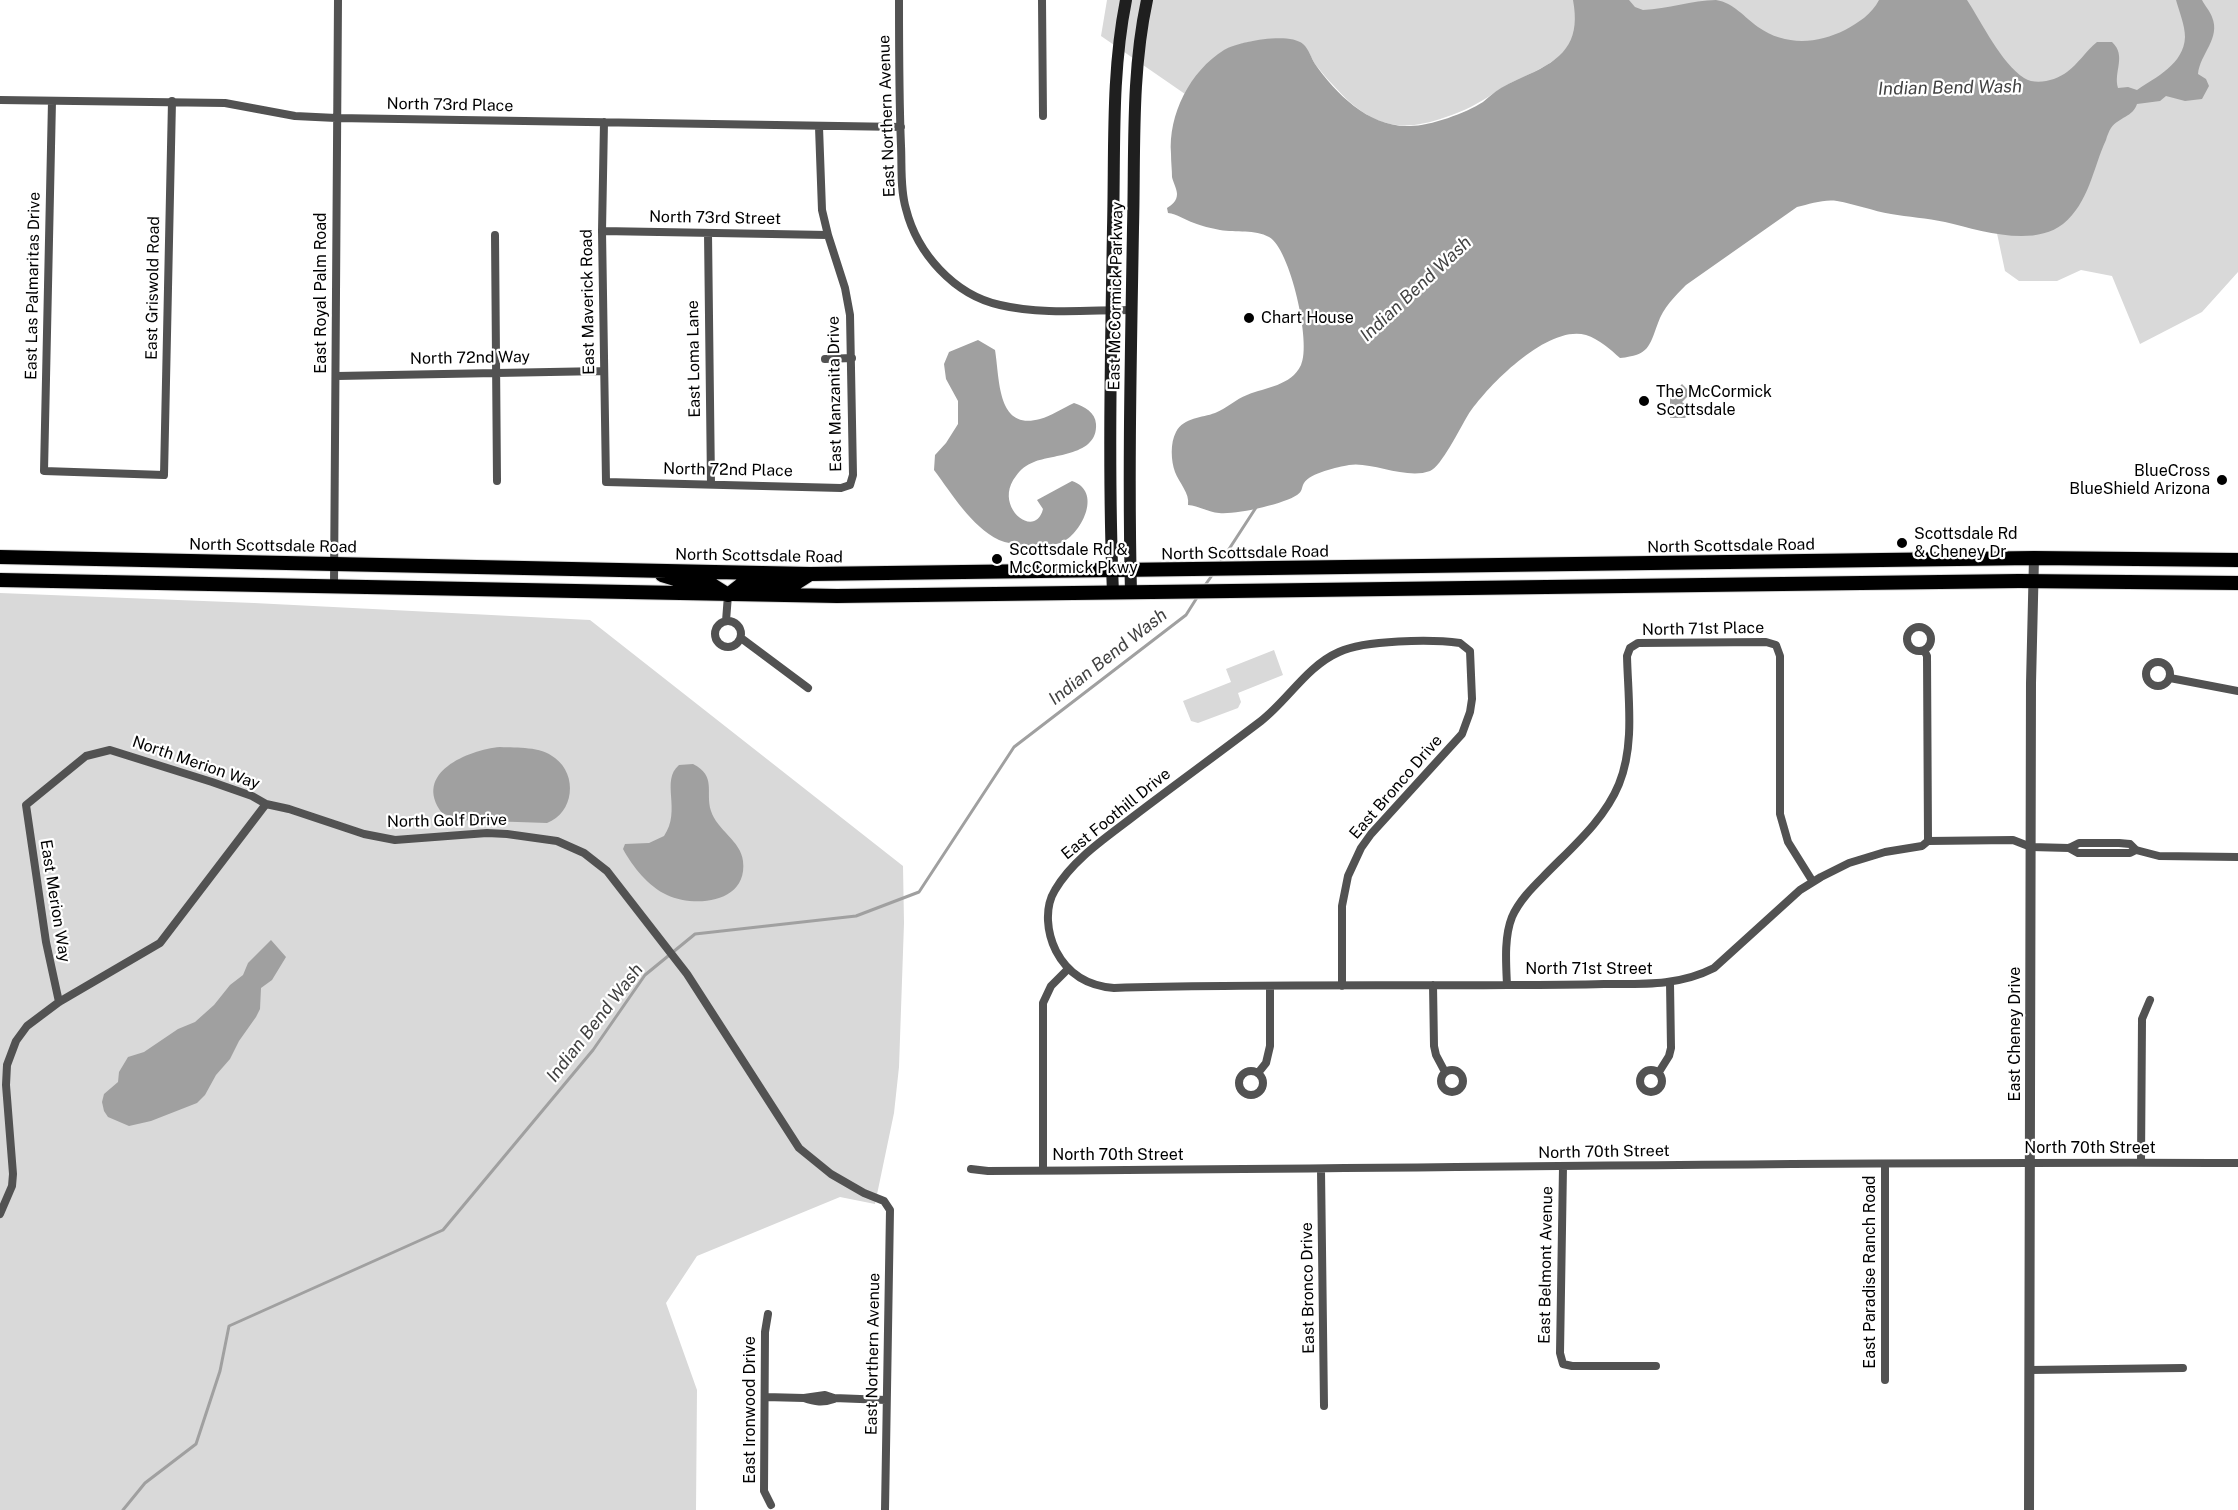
<!DOCTYPE html>
<style>
body{margin:0}
canvas{display:block;background:#fff}
</style>
<canvas width="2238" height="1510"></canvas>
<script>
const g = document.querySelector('canvas').getContext('2d');
g.lineJoin = 'round';
function fillPath(path, color) { g.fillStyle = color; g.fill(path, 'evenodd'); }
function trace(path, color, width, dash) { g.strokeStyle = color; g.lineWidth = width; g.lineCap = dash ? 'butt' : 'round'; g.setLineDash(dash || []); g.stroke(path); }
function write(font, color, halo, rows, align = 'center') {
  g.font = font + ' "Public Sans",sans-serif'; g.lineWidth = 4.5; g.setLineDash([]); g.textBaseline = 'middle'; g.strokeStyle = halo; g.fillStyle = color; for (const [text, x, y, turn = 0] of rows) {
    g.save(); g.translate(x, y); g.rotate((+turn || 0) * Math.PI / 180); g.textAlign = isNaN(turn) ? turn : align; if (halo) g.strokeText(text, 0, 0); g.fillText(text, 0, 0); g.restore();
  }
}
fillPath(new Path2D(`
 M1107 0H2238V272L2202 312 2140 344 2112 276 2081 270 2057 281H2019L2005 271 1971 111 1567 48C1548 71 1518 76 1494 93 1478 104 1464 111 1446 117 1396 135 1368 124 1333 85 1327 79 1321 71 1315 64 1312 59 1310 53 1305 49 1289 37 1283 38 1263 40 1222 44 1207 61 1185 94L1101 36Z
 M0 593 254 603 590 620 903 866 904 923 899 1067 894 1113 875 1204 840 1197 697 1256 666 1303 697 1390 696 1510H0Z
 M1274 650 1283 675 1238 693 1241 702 1238 708 1198 723 1191 721 1183 701 1231 682 1226 669Z`), '#d9d9d9');
fillPath(new Path2D(`
 M1573 0H1629L1635 7 1643 10C1668 9 1692 0 1716 0 1734 3 1744 17 1758 27 1785 46 1817 44 1845 30 1858 23 1872 14 1879 0H1967C1982 23 2001 63 2024 78 2037 86 2056 80 2067 72 2078 64 2086 51 2097 42H2112C2127 56 2113 72 2118 88L2128 87 2137 90C2156 77 2184 64 2185 37 2185 25 2179 11 2176 0H2202C2205 6 2210 11 2212 17 2221 38 2200 54 2198 74L2206 79 2209 86 2202 99 2185 101 2166 96 2160 101 2137 104C2133 117 2119 117 2111 128 2109 131 2107 136 2106 140 2093 168 2089 203 2063 224 2032 248 1979 230 1945 222 1927 218 1908 217 1891 214 1873 211 1855 204 1837 201 1824 199 1810 204 1797 207L1686 285C1675 296 1663 308 1658 323 1649 347 1649 355 1620 358 1611 350 1599 339 1586 335 1548 324 1487 386 1468 415 1460 428 1441 467 1430 471 1406 480 1371 461 1349 465 1338 467 1310 473 1304 483 1301 488 1303 491 1297 495 1284 504 1235 515 1219 513 1208 512 1199 506 1188 505 1190 493 1179 483 1175 472 1171 461 1170 443 1176 432 1184 417 1202 418 1215 413 1227 408 1236 399 1247 395 1266 387 1291 386 1301 365 1312 344 1290 248 1269 237 1255 229 1236 233 1220 230 1211 228 1201 226 1194 223 1185 220 1177 214 1168 213L1167 208C1172 205 1177 201 1177 194 1177 189 1173 182 1172 177 1172 170 1171 162 1171 154 1168 115 1190 71 1224 50 1239 41 1290 32 1303 44 1309 49 1311 58 1315 64 1336 94 1370 128 1410 126 1430 126 1466 113 1483 102 1489 97 1494 92 1501 88 1511 82 1523 77 1534 72 1567 56 1580 38 1573 0Z
 M978 340 995 350C1000 380 997 431 1040 419 1051 416 1063 408 1074 403 1085 407 1095 412 1096 424 1098 456 1053 454 1034 462 1026 465 1021 469 1016 476 992 506 1035 541 1043 509L1037 500 1072 481C1102 491 1083 531 1063 542 1051 547 1034 546 1022 545 1015 544 1006 543 999 540 971 526 952 494 934 470L935 455 946 443 958 424V401L946 379 944 364 949 352Z
 M1682 384 1691 393 1682 402 1692 410 1685 418H1670V397Z
 M500 747C518 748 540 746 555 758 578 775 574 813 547 823L459 820 442 813C412 773 468 750 500 747Z
 M693 764C717 776 705 792 711 811 717 830 741 841 743 861 748 903 695 908 667 895 649 887 632 866 623 849L625 844 649 843 664 836C682 810 660 781 679 765Z
 M271 940 286 957 272 980 261 988 260 1009 256 1017 239 1041 230 1059 216 1075 205 1095 197 1103 151 1121 129 1126 108 1117 104 1111 102 1102 104 1094 118 1082 119 1072 128 1057 144 1052 178 1029 195 1022 214 1005 230 985 243 975 248 963Z`), '#a0a0a0');
trace(new Path2D(`
 M1220 563 1257 506
 M1203 588 1213 574
 M123 1510 145 1483 196 1444 220 1371 229 1326 443 1230 593 1050 645 975 695 934 856 916 919 892 1014 747 1186 615 1198 596`), '#a0a0a0', 3);
const primary = new Path2D(`
 M0 557 810 574 2034 558 2238 560
 M662 575 685 582 709 583 728 595
 M0 580 837 596 2019 581 2238 583
 M728 595 742 584 796 583 810 574`);
trace(primary, '#dbdbdb', 16);
trace(new Path2D(`
 M899 0C899 49 899 97 901 146 902 166 900 189 906 209 917 253 954 295 1000 305 1042 315 1089 310 1131 310
 M1042 0 1043 116
 M0 100 225 103 295 116 336 118 901 127
 M52 101 44 471 164 475 172 101
 M604 122 602 231 606 482 841 488 850 485 853 475 850 315 845 288 828 235 822 210 819 127
 M602 231 828 235
 M708 233 711 484
 M495 235 497 481
 M825 359 852 358
 M337 376 603 371
 M334 586 338 0
 M715 634a13 13 0 1 1 26 0a13 13 0 1 1-26 0Z
 M726 621 728 595
 M1907 639a12 12 0 1 1 24 0a12 12 0 1 1-24 0Z
 M741 638 808 688
 M1924 650 1927 656 1928 841
 M2146 674a12 12 0 1 1 24 0a12 12 0 1 1-24 0Z
 M2170 678 2238 691
 M2069 848 2078 853H2130L2136 850
 M1433 985 1434 1046 1436 1055 1445 1072
 M1507 985C1506 963 1504 937 1512 917 1519 901 1532 888 1543 877 1570 849 1604 821 1619 784 1635 745 1628 698 1627 656L1630 648 1638 643 1766 642 1776 645 1780 656V814L1788 842 1813 882
 M1342 986V906L1348 876 1361 848 1371 834 1462 734 1470 712 1472 699 1470 651 1460 643C1431 639 1365 640 1339 652 1307 666 1288 700 1261 721 1219 753 1176 784 1134 816 1107 837 1073 859 1055 890 1044 908 1047 933 1056 951 1068 974 1088 986 1114 988 1245 984 1377 986 1508 985 1540 985 1572 985 1604 984 1643 984 1679 986 1714 968L1800 890 1821 877 1849 863 1885 852 1922 846 1928 841 2013 840 2031 847 2069 848 2079 843H2119L2130 844 2136 850 2159 856 2238 857
 M59 1002 46 942 26 805 86 756 110 750 212 782 252 796 266 804
 M1640 1081a11 11 0 1 1 22 0a11 11 0 1 1-22 0Z
 M1441 1081a11 11 0 1 1 22 0a11 11 0 1 1-22 0Z
 M1239 1083a12 12 0 1 1 24 0a12 12 0 1 1-24 0Z
 M1659 1072 1669 1056 1671 1048 1670 983
 M1258 1073 1266 1063 1270 1046V986
 M2141 1163 2142 1019 2150 1000
 M1563 1167 1560 1353 1563 1364 1572 1366H1656
 M971 1169 988 1171C1404 1169 1821 1161 2238 1163
 M1043 1170V1003L1051 986 1068 969
 M1321 1170 1324 1406
 M0 1214 12 1186 13 1174 6 1085 7 1065 16 1041 27 1026 59 1002 160 943 266 804 289 809 364 834 395 840 487 833 507 834 557 841 584 853 607 871 687 974 799 1148 831 1174 864 1193 884 1201 890 1210 885 1510
 M768 1314 765 1332 764 1491 771 1505
 M2030 1370 2183 1368
 M1885 1380V1164
 M765 1397 804 1398 825 1395 834 1398 886 1400
 M804 1398C815 1402 823 1403 834 1399`), '#525252', 8);
trace(new Path2D(`
 M2029 1510 2031 683 2034 558`), '#525252', 10);
trace(new Path2D(`
 M1113 593C1108 471 1111 349 1113 228 1115 151 1111 75 1126 0
 M1131 593C1128 471 1131 349 1133 228 1135 152 1131 74 1147 0`), '#1f1f1f', 12);
trace(primary, '#000', 14);
for (const [x, y, r, color] of [
 [1249,318,6,"#000"],
 [1644,401,6,"#000"],
 [2222,480,6,"#000"],
 [1902,543,6,"#000"],
 [997,559,6,"#000"]
]) { const dot = new Path2D(); dot.arc(x, y, r, 0, 2 * Math.PI); g.fillStyle = color; g.fill(dot); trace(dot, '#fff', 2); }
write('16px', '#000', '#fff', [
 ["North 73rd Place",450,105,1],
 ["East Northern Avenue",887,116,-92],
 ["North 73rd Street",715,218,1],
 ["East Las Palmaritas Drive",33,286,-89],
 ["East Griswold Road",153,288,-89],
 ["East Royal Palm Road",321,293,-90],
 ["East McCormick Parkway",1116,296,-89],
 ["East Maverick Road",588,302,-91],
 ["North 72nd Way",470,358,-1],
 ["East Loma Lane",694,359,-91],
 ["East Manzanita Drive",835,394,-91],
 ["North 72nd Place",728,470,1],
 ["North Scottsdale Road",273,546,1],
 ["North Scottsdale Road",1731,546,-1],
 ["North Scottsdale Road",1245,553,-1],
 ["North Scottsdale Road",759,556,1],
 ["North 71st Place",1703,629,-1],
 ["North Merion Way",196,763,19],
 ["East Bronco Drive",1396,787,-49],
 ["East Foothill Drive",1116,814,-39],
 ["North Golf Drive",447,821,-1],
 ["East Merion Way",55,901,81],
 ["North 71st Street",1589,969],
 ["East Cheney Drive",2015,1034,-90],
 ["North 70th Street",2090,1148],
 ["North 70th Street",1604,1152,-1],
 ["North 70th Street",1118,1155],
 ["East Belmont Avenue",1546,1265,-89],
 ["East Paradise Ranch Road",1870,1272,-90],
 ["East Bronco Drive",1308,1288,-91],
 ["East Northern Avenue",873,1354,-89],
 ["East Ironwood Drive",750,1410,-90]
]);
write('16px', '#000', '#fff', [
 ["Chart House",1261,318],
 ["The McCormick",1656,392],
 ["Scottsdale",1656,410],
 ["BlueCross",2210,471,"right"],
 ["BlueShield Arizona",2210,489,"right"],
 ["Scottsdale Rd",1914,534],
 ["& Cheney Dr",1914,552],
 ["Scottsdale Rd &",1009,550],
 ["McCormick Pkwy",1009,568]
], 'left');
write('italic 18px', '#414141', '#fff', [
 ["Indian Bend Wash",1950,88,-1],
 ["Indian Bend Wash",1416,289,-43],
 ["Indian Bend Wash",1108,657,-38],
 ["Indian Bend Wash",595,1023,-52]
]);
</script>
